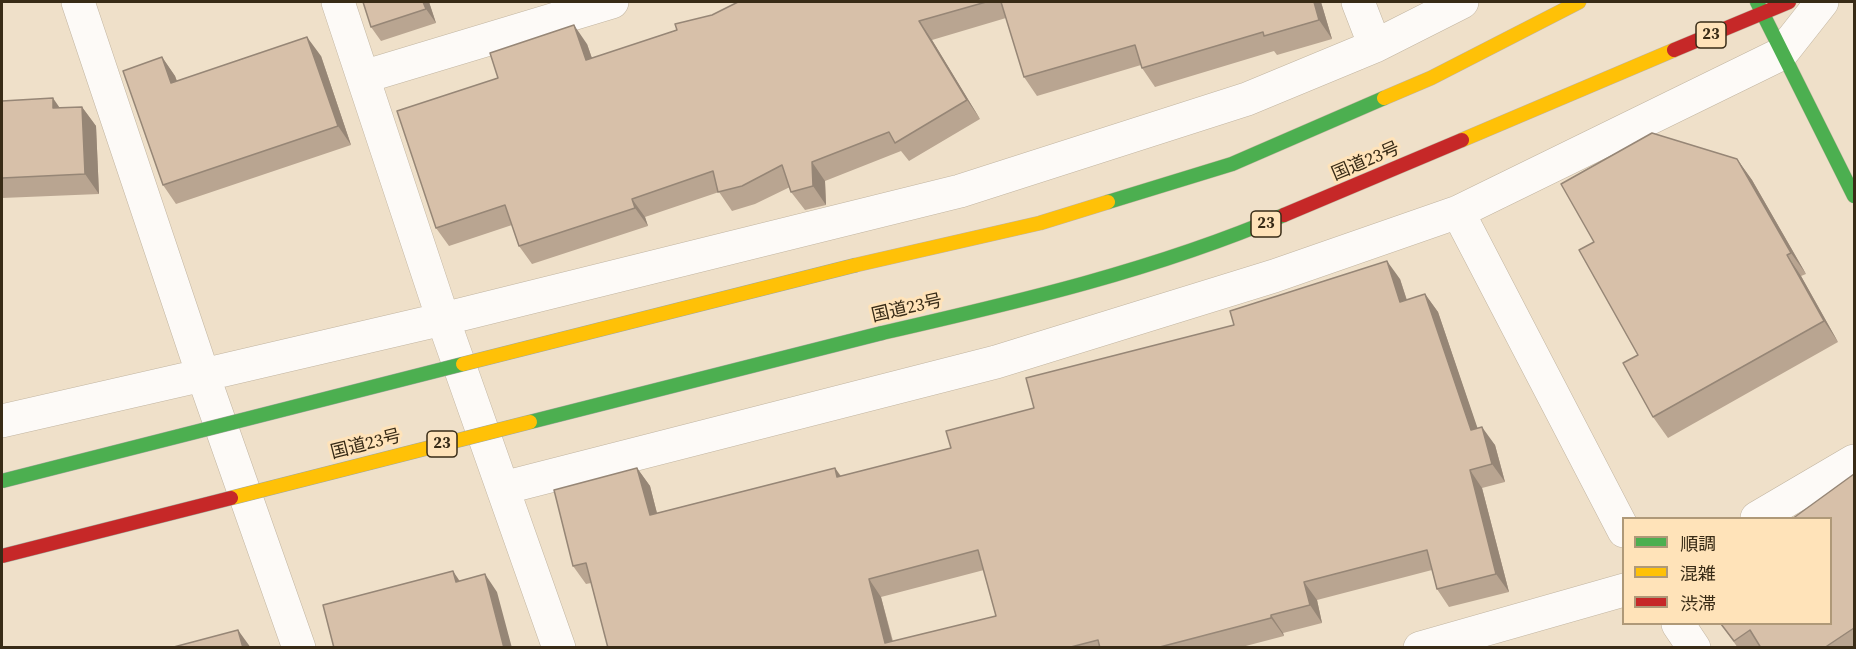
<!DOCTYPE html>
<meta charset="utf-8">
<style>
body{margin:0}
#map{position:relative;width:1856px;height:649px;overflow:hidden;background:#efe0c9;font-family:"Source Serif 4","Noto Sans JP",serif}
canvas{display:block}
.frame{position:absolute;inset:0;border:3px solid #382b16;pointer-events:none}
.legend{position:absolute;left:1622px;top:517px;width:210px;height:108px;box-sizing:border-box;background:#ffe3b9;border:2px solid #af9978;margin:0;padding:8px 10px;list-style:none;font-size:18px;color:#382b16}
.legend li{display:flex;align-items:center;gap:12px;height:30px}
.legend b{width:30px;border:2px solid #af9978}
</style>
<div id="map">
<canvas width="1856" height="649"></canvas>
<div class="frame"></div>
<ul class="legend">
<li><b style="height:8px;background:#4caf50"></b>順調</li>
<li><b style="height:8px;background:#ffc107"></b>混雑</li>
<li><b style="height:8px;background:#c62828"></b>渋滞</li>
</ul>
</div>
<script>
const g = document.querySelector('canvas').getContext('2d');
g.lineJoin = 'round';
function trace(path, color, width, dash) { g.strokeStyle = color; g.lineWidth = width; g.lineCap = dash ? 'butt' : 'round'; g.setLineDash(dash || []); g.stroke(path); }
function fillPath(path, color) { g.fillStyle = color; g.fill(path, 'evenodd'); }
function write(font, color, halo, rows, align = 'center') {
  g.font = font + ' "Source Serif 4","Noto Sans JP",serif'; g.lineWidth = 6; g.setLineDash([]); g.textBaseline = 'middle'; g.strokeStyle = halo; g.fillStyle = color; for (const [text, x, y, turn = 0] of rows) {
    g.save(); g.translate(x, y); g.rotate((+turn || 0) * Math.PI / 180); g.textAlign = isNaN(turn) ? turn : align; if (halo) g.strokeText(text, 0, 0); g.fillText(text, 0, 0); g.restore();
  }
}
const street = new Path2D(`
 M78 2 203 375 443 319 960 191 1247 99 1375 46 1462 2
 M338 2 443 319 559 648
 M1358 2 1375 46
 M363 77 612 2
 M1458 212 1624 531
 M2 421 203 375 299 648
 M503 488 996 362 1274 276 1458 212 1781 54 1822 2
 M1757 518 1854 461
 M1678 624 1694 648
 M1420 648 1624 590`);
const fast = new Path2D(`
 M1757 2 1854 196
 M1108 202 1232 164 1384 98
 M882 333C1018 302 1155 270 1284 215`);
const slow = new Path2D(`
 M1384 98 1431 78 1579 2
 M1462 140 1674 50
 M856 265 1040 223 1108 202`);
const jam = new Path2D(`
 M1674 50 1789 2
 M1284 215 1462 140`);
trace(street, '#c1b4a0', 34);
trace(fast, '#c1b4a0', 15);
trace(slow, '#c1b4a0', 15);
trace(jam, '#c1b4a0', 15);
trace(street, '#fdfaf7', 33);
trace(fast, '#4caf50', 14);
trace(slow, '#ffc107', 14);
trace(jam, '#c62828', 14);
const fastBridge = new Path2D(`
 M530 422 882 333
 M2 481 463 364`);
const slowBridge = new Path2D(`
 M463 364 856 265
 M231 498 530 422`);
const jamBridge = new Path2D(`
 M2 556 231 498`);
trace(fastBridge, '#a1a79c', 15, []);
trace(slowBridge, '#a1a79c', 15, []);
trace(jamBridge, '#a1a79c', 15, []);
trace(fastBridge, '#4caf50', 14);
trace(slowBridge, '#ffc107', 14);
trace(jamBridge, '#c62828', 14);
fillPath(new Path2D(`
 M363 2H429L436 23 381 41 371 27Z
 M738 2H1321L1332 39 1277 55 1274 51 1155 87 1142 68 1141 65 1037 96 1024 77 1006 18 932 40 980 119 909 161 901 151 825 181 826 205 805 210 791 192 790 187 755 204 732 211 719 192 645 217 648 226 532 264 519 246 512 225 449 246 436 228 498 78 587 44 592 58 677 30 712 15Z
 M321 56 351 145 176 204 163 185 162 57 175 76 177 81Z
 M2 101 59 108 82 107 96 126 99 194 2 198Z
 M1737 159 1752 180 1806 274 1801 276 1838 342 1668 438 1653 417 1638 355 1594 242Z
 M1400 279 1407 300 1425 294 1438 312 1477 428 1495 445 1505 482 1482 488 1509 592 1449 607 1437 589 1432 570 1317 600 1322 623 1283 633 1284 636 1238 648H608L591 583 586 584 573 566 637 468 650 486 657 513 835 468 841 476 951 448 1034 408 1234 325ZM984 570 996 616 893 641 881 597Z
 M1854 474V648H1738L1721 624Z`), '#b9a591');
fillPath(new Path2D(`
 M423 2H429L436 23 426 9Z
 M1314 2H1321L1332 39 1319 20Z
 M919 21 932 40 980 119 967 100Z
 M574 25 587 44 599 79 586 60Z
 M307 37 321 56 351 145 338 126Z
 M162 57 175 76 184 102 171 83Z
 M53 98 66 117 53 108Z
 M82 107 96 126 99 194 85 174Z
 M1737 159 1752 180 1806 274 1791 253Z
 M812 162 825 181 826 205 813 186Z
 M632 199 645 217 648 226 635 208Z
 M1787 255 1801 276 1838 342 1824 321Z
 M1387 261 1400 279 1413 320 1400 302Z
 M1425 294 1438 312 1484 447 1471 430Z
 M1482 427 1495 445 1505 482 1492 464Z
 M637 468 650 486 662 533 650 515Z
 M835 468 847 486 837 477Z
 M1470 470 1482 488 1509 592 1496 574Z
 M453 571 465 589 456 582Z
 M485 574 497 592 512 648H504Z
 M869 579 881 597 894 648 885 643Z
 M1304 582 1317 600 1322 623 1310 605Z
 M1271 615 1283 633 1284 636 1271 618Z
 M238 630 251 648H243Z`), '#968676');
const building = new Path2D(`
 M363 2H423L426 9 371 27Z
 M738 2H986L919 21 967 100 895 143 889 132 812 162 813 186 791 192 782 165 742 186 718 192 713 171 632 199 635 208 519 246 505 205 436 228 397 111 498 78 490 53 574 25 586 60 677 30 675 24 712 15Z
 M1001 2H1314L1319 20 1264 36 1263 32 1142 68 1135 45 1024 77Z
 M307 37 338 126 163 185 123 71 162 57 171 83Z
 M53 98V108L82 107 85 174 2 178V101Z
 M1652 133 1737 159 1791 253 1787 255 1824 321 1653 417 1623 363 1638 355 1579 250 1594 242 1561 184Z
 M1387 261 1400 302 1425 294 1471 430 1482 427 1492 464 1470 470 1496 574 1437 589 1427 550 1304 582 1310 605 1271 615V618L1156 648H1100L1098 640 1067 648H608L586 563 573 566 554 490 637 468 650 515 835 468 837 477 951 448 946 431 1034 408 1026 378 1234 325 1230 311ZM978 550 996 616 885 643 869 579Z
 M1854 474V628L1824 648H1761L1750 630 1734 641 1721 624H1830V519H1792Z
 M453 571 456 582 485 574 504 648H334L323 605Z
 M238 630 243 648H170Z`);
fillPath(building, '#d7c0a9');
trace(building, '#968676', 1.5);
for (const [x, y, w] of [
 [1711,35,30],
 [1266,224,30],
 [442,444,30]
]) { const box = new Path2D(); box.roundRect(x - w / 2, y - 13, w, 26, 4.5); g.fillStyle = '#ffe3b9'; g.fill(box); trace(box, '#382b16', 1.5); }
write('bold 16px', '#382b16', null, [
 ["23",1711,35],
 ["23",1266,224],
 ["23",442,444]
]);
write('18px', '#382b16', '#ffe3b9', [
 ["国道23号",1366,162,-23],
 ["国道23号",907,309,-13],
 ["国道23号",366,445,-14]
]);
</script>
